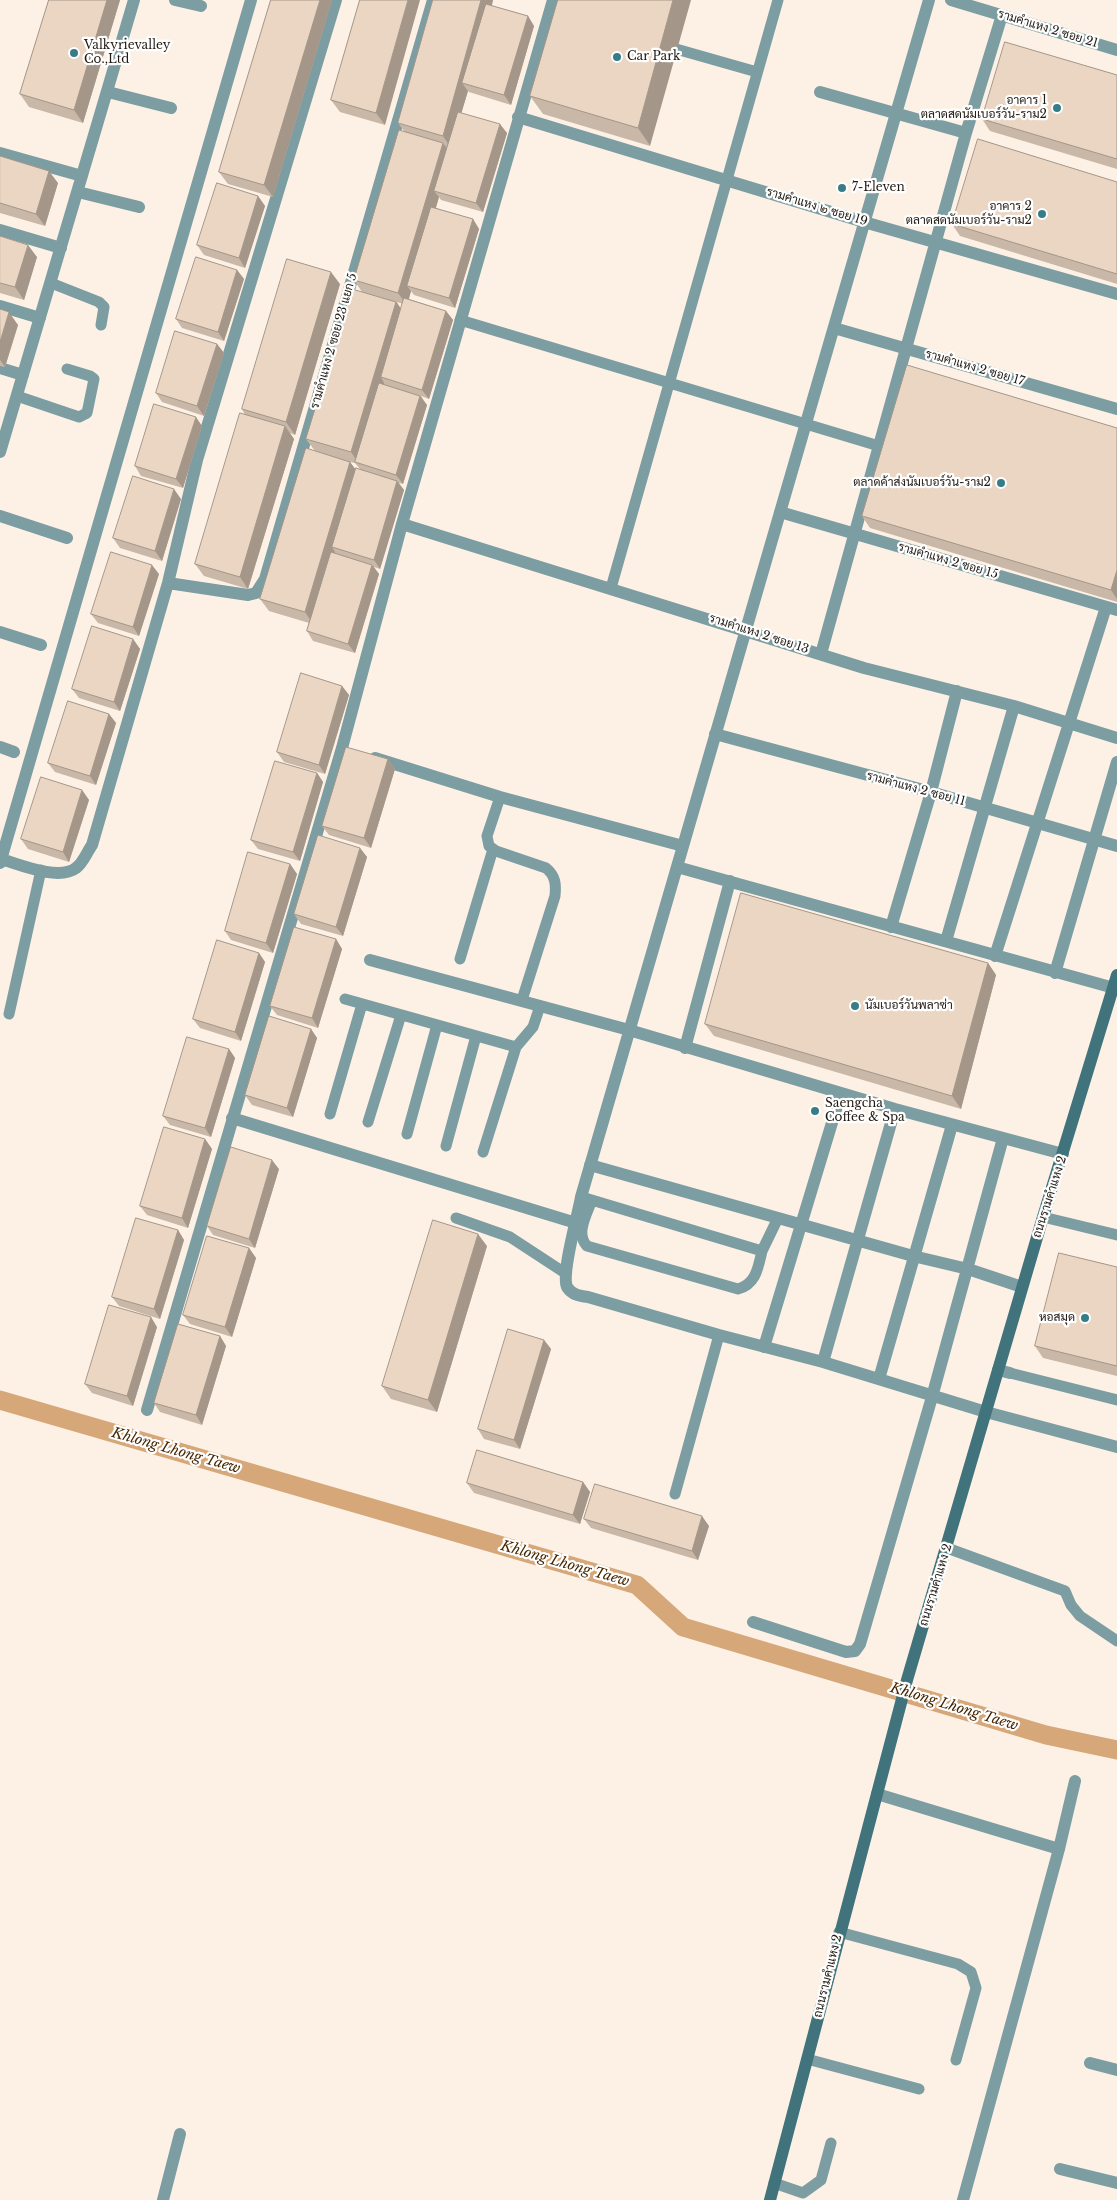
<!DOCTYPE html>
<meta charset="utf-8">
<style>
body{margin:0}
canvas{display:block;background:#fdf1e5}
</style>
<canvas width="1117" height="2200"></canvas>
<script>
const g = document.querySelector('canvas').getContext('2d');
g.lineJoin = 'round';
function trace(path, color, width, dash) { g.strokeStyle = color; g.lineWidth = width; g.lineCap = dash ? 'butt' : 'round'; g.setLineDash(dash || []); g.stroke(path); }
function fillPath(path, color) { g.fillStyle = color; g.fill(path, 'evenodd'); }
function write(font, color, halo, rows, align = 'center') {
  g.font = font + ' "Libre Baskerville",Sarabun,serif'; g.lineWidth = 4.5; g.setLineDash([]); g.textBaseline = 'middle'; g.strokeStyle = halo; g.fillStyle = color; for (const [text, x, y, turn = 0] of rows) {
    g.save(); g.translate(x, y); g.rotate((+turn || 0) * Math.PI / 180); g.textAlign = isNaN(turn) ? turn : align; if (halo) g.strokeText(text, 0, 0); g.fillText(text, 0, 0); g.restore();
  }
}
trace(new Path2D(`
 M0 1400 637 1585 683 1627 1046 1735 1117 1750`), '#d6a779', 19);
trace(new Path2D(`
 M662 45 757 72
 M51 283 99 302 104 307 101 325
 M460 320 879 446
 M17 396 79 417 87 413 94 379 90 376 67 369
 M611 588 778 0
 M500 797 487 836 489 846 496 851 546 868C556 876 556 885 555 896L522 1000
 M460 959 493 849
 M345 999 516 1047
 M9 1014 41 870
 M330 1114 362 1004
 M368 1122 401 1015
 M407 1134 437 1025
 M446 1146 476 1036
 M483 1152 516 1047 533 1027 540 1006
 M585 1198 762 1251 778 1218
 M592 1200C587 1214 575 1234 587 1246L738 1289C756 1284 758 1268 762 1251
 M1043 1217 1117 1235
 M456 1218 510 1237 565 1273
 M1010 1373 1117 1400
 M675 1494 719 1335
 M947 1548 1065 1591 1071 1605 1080 1616 1117 1641
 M839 1932 958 1964 971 1972 976 1988 956 2060
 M807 2059 919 2089
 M774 2183 803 2193 821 2180 831 2143`), '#7c9da2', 11);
trace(new Path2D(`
 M175 0 201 6
 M929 0 581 1197C578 1215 561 1273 567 1287 572 1295 580 1296 588 1297L719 1335 823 1362 986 1412
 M951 0 1117 50
 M108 92 171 108
 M820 92 966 133
 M518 117 864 222 1117 294
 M0 153 82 176
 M78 192 139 207
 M0 230 61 248
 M0 306 40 318
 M834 328 1117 409
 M0 368 23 375
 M0 452 134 0
 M780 512 1117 610
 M0 516 67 538
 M402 524 864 668 1014 706 1117 738
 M168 583 248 595 256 593 265 579 433 0
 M0 632 41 645
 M821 654 966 133 1002 15
 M715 734 931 792 1117 846
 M0 747 14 752
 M375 758 500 797 683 846
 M1 859C21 865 59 881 76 868 83 863 87 852 92 845L168 583 197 460 336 0
 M0 863 251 0
 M677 867 1114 988
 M891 927 931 792 957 691
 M946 941 1014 706
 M995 956 1106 607
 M370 960 629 1030 895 1109 1063 1154
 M1055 973 1117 762
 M685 1048 730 881
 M232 1118 576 1223
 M590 1165 913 1256 968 1269 1022 1287
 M764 1347 841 1093
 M823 1362 895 1109
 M998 1370 1010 1373
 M879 1379 952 1125
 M147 1410 342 748 402 524 553 0
 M753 1622 846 1652 855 1651 860 1644 932 1397 1003 1138
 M877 1794 1059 1849
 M1090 2063 1117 2070
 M1060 2169 1117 2183
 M163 2200 180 2134
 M963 2200 1059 1849 1075 1781`), '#7c9da2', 12);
trace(new Path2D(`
 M986 1412 1117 1447`), '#7c9da2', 12);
trace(new Path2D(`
 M770 2200 907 1680 1043 1217 1117 975`), '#40737b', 12);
fillPath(new Path2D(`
 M49 0H120L83 123 29 107 20 94Z
 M271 0H332L273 197 228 184 219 172Z
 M360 0 385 125 340 112 331 100Z
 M433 0H493L492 6 528 16 534 26 511 105 469 92 468 91 461 113 507 133 483 212 441 200 439 197 436 208 473 219 479 229 455 308 414 295 411 291 409 299 446 311 453 320 429 399 421 396 427 405 403 484 399 483 404 490 380 569 374 567 379 574 355 653 313 641 307 631 309 623 269 611 260 599 315 451 306 439 362 292 354 280 404 131 398 123ZM397 302 403 304 401 309ZM350 462 355 463 360 469H355Z
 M558 0 650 146 543 114 530 96Z
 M1117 75V169L990 131 982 119Z
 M0 156 58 183 45 226 0 213Z
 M1117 182V284L960 236 952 224Z
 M258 196 265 206 245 268 204 255 197 245Z
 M0 236 37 257 24 300 0 293Z
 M237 270 244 279 224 341 182 328 176 319Z
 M340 284 295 435 290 433 294 439 248 589 204 576 195 564 245 415 242 409Z
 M0 309 18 325 5 367 0 366Z
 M217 344 224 353 204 416 162 402 156 393Z
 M202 426 183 488 141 476 135 466Z
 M1117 428V602L870 528 862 516Z
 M181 499 162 561 120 548 113 538Z
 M159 574 139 636 98 623 91 614Z
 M133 639 140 649 120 711 79 698 72 689Z
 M342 686 349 695 325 774 284 762 277 752Z
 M109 714 116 723 96 785 55 772 48 763Z
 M388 759 395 769 371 848 329 835 322 826Z
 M317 773 323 782 300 861 258 849 251 840Z
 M82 790 89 800 69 862 28 849 21 839Z
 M360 848 367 857 343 936 301 924 294 914Z
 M290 864 297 874 273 953 231 940 225 931Z
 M336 939 342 949 318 1028 277 1015 270 1006Z
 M259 953 265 962 241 1041 200 1028 193 1019Z
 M988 963 996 975 961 1109 714 1036 705 1024Z
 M311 1029 317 1038 293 1117 252 1105 245 1095Z
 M229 1049 235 1058 211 1137 170 1125 163 1116Z
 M205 1139 212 1149 188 1228 147 1215 140 1206Z
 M279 1169 255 1248 213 1235 207 1226Z
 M178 1230 184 1240 160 1319 119 1306 112 1297Z
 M487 1246 437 1412 391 1399 382 1386Z
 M249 1248 256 1258 232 1337 190 1324 183 1315Z
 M1117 1267V1376L1043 1358 1035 1346Z
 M157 1327 133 1406 92 1393 85 1384Z
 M220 1336 226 1346 202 1425 160 1412 154 1403Z
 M544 1340 551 1349 520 1449 484 1439 478 1429Z
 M583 1482 590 1492 580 1524 474 1493 467 1483Z
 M584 1519 709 1526 698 1560 591 1528Z`), '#c9b8a8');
fillPath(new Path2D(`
 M107 0H120L83 123 74 110Z
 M320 0H332L273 197 264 185Z
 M408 0H420L385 125 376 113Z
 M481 0H493L469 85 462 83 468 91 451 148 443 136Z
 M673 0H691L650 146 638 128Z
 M528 16 534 26 511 105 504 95Z
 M500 124 507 133 483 212 476 203Z
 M443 143 452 155 434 191 439 197 412 287 407 286 411 291 407 305 398 293Z
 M49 171 58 183 45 226 36 214Z
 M258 196 265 206 245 268 239 258Z
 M473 219 479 229 455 308 449 298Z
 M28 245 37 257 24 300 15 287Z
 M237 270 244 279 224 341 218 332Z
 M331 272 340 284 295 435 286 422Z
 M396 302 405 314 381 377 384 383 360 465 351 452Z
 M446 311 453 320 429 399 422 390Z
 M9 312 18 325 5 367 0 360V342Z
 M217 344 224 353 204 416 197 406Z
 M420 396 427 405 403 484 396 475Z
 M196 417 202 426 183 488 176 479Z
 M285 426 294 439 248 589 240 577Z
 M350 462 359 474 332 547 335 552 313 624 305 612Z
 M397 481 404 490 380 569 374 560Z
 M174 489 181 499 162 561 155 551Z
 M152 565 159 574 139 636 133 627Z
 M372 565 379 574 355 653 348 644Z
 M1117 570V599L1111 590Z
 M133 639 140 649 120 711 114 702Z
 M342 686 349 695 325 774 319 765Z
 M109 714 116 723 96 785 90 776Z
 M388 759 395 769 371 848 364 838Z
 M317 773 323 782 300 861 293 852Z
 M82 790 89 800 69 862 63 852Z
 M360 848 367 857 343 936 336 927Z
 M290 864 297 874 273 953 266 943Z
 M336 939 342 949 318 1028 312 1018Z
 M259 953 265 962 241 1041 235 1032Z
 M988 963 996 975 961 1109 952 1096Z
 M311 1029 317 1038 293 1117 287 1108Z
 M229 1049 235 1058 211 1137 205 1128Z
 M205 1139 212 1149 188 1228 182 1218Z
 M272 1160 279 1169 255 1248 249 1239Z
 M178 1230 184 1240 160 1319 154 1309Z
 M478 1234 487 1246 437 1412 428 1400Z
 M249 1248 256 1258 232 1337 225 1327Z
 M151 1317 157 1327 133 1406 127 1396Z
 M220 1336 226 1346 202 1425 196 1415Z
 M544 1340 551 1349 520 1449 514 1440Z
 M583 1482 590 1492 580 1524 573 1515Z
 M702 1516 709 1526 698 1560 692 1551Z`), '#a49688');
const building = new Path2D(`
 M49 0H107L74 110 20 94Z
 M271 0H320L264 185 219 172Z
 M360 0H408L376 113 331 100Z
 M433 0H481L443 136 398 123Z
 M558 0H673L638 128 530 96Z
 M486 4 528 16 504 95 462 83Z
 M1005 42 1117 75V159L982 119Z
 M458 112 500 124 476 203 434 191Z
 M399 130 443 143 398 293 354 280Z
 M978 139 1117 182V274L952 224Z
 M0 156 49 171 36 214 0 203Z
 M217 183 258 196 239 258 197 245Z
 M431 207 473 219 449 298 407 286Z
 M0 236 28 245 15 287 0 283Z
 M196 257 237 270 218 332 176 319Z
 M287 259 331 272 286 422 242 409Z
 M352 289 396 302 351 452 306 439Z
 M404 298 446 311 422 390 381 377Z
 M0 309 9 312 0 342Z
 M175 331 217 344 197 406 156 393Z
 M907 365 1117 428V570L1111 590 862 516Z
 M379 383 420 396 396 475 355 462Z
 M154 404 196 417 176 479 135 466Z
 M240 413 285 426 240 577 195 564Z
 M306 448 350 462 305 612 260 599Z
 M356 468 397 481 374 560 332 547Z
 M133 476 174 489 155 551 113 538Z
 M111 552 152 565 133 627 91 614Z
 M331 552 372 565 348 644 307 631Z
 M92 626 133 639 114 702 72 689Z
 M301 673 342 686 319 765 277 752Z
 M68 701 109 714 90 776 48 763Z
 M346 747 388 759 364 838 322 826Z
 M275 761 317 773 293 852 251 840Z
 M41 777 82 790 63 852 21 839Z
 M318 835 360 848 336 927 294 914Z
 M248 852 290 864 266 943 225 931Z
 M741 893 988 963 952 1096 705 1024Z
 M294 927 336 939 312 1018 270 1006Z
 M217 940 259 953 235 1032 193 1019Z
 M269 1016 311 1029 287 1108 245 1095Z
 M187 1037 229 1049 205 1128 163 1116Z
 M164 1127 205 1139 182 1218 140 1206Z
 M231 1147 272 1160 249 1239 207 1226Z
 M136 1218 178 1230 154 1309 112 1297Z
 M433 1220 478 1234 428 1400 382 1386Z
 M207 1236 249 1248 225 1327 183 1315Z
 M1059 1253 1117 1267V1366L1035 1346Z
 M109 1305 151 1317 127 1396 85 1384Z
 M178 1324 220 1336 196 1415 154 1403Z
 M508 1329 544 1340 514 1440 478 1429Z
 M477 1450 583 1482 573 1515 467 1483Z
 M595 1484 702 1516 692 1551 584 1519Z`);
fillPath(building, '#ead6c3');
trace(building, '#a49688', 1);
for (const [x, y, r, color] of [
 [74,53,5,"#367d87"],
 [617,57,5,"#367d87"],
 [1057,108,5,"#367d87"],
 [842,188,5,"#367d87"],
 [1042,214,5,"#367d87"],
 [1001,483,5,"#367d87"],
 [855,1006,5,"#367d87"],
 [815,1111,5,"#367d87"],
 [1085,1318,5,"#367d87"]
]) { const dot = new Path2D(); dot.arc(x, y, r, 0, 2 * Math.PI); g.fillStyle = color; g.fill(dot); trace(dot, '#fff', 2); }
write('12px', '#211a13', '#fff', [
 ["รามคำแหง 2 ซอย 21",1048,29,17],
 ["รามคำแหง ๒ ซอย 19",817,207,17],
 ["รามคำแหง 2 ซอย 23 แยก 5",334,341,-74],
 ["รามคำแหง 2 ซอย 17",975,368,16],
 ["รามคำแหง 2 ซอย 15",948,561,16],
 ["รามคำแหง 2 ซอย 13",759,634,18],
 ["รามคำแหง 2 ซอย 11",916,789,15],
 ["ถนนรามคำแหง 2",1050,1197,-72],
 ["ถนนรามคำแหง 2",936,1585,-73],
 ["ถนนรามคำแหง 2",828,1976,-76]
]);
write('12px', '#211a13', '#fff', [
 ["Valkyrievalley",84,46],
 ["Co.,Ltd",84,60],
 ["Car Park",627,57],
 ["อาคาร 1",1047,101,"right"],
 ["ตลาดสดนัมเบอร์วัน-ราม2",1047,115,"right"],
 ["7-Eleven",852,188],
 ["อาคาร 2",1032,207,"right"],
 ["ตลาดสดนัมเบอร์วัน-ราม2",1032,221,"right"],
 ["ตลาดค้าส่งนัมเบอร์วัน-ราม2",991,483,"right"],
 ["นัมเบอร์วันพลาซ่า",865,1006],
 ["Saengcha",825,1104],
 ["Coffee & Spa",825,1118],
 ["หอสมุด",1075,1318,"right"]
], 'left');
write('italic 14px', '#462701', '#fff', [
 ["Khlong Lhong Taew",176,1451,16],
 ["Khlong Lhong Taew",565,1564,16],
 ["Khlong Lhong Taew",954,1707,17]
]);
</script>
